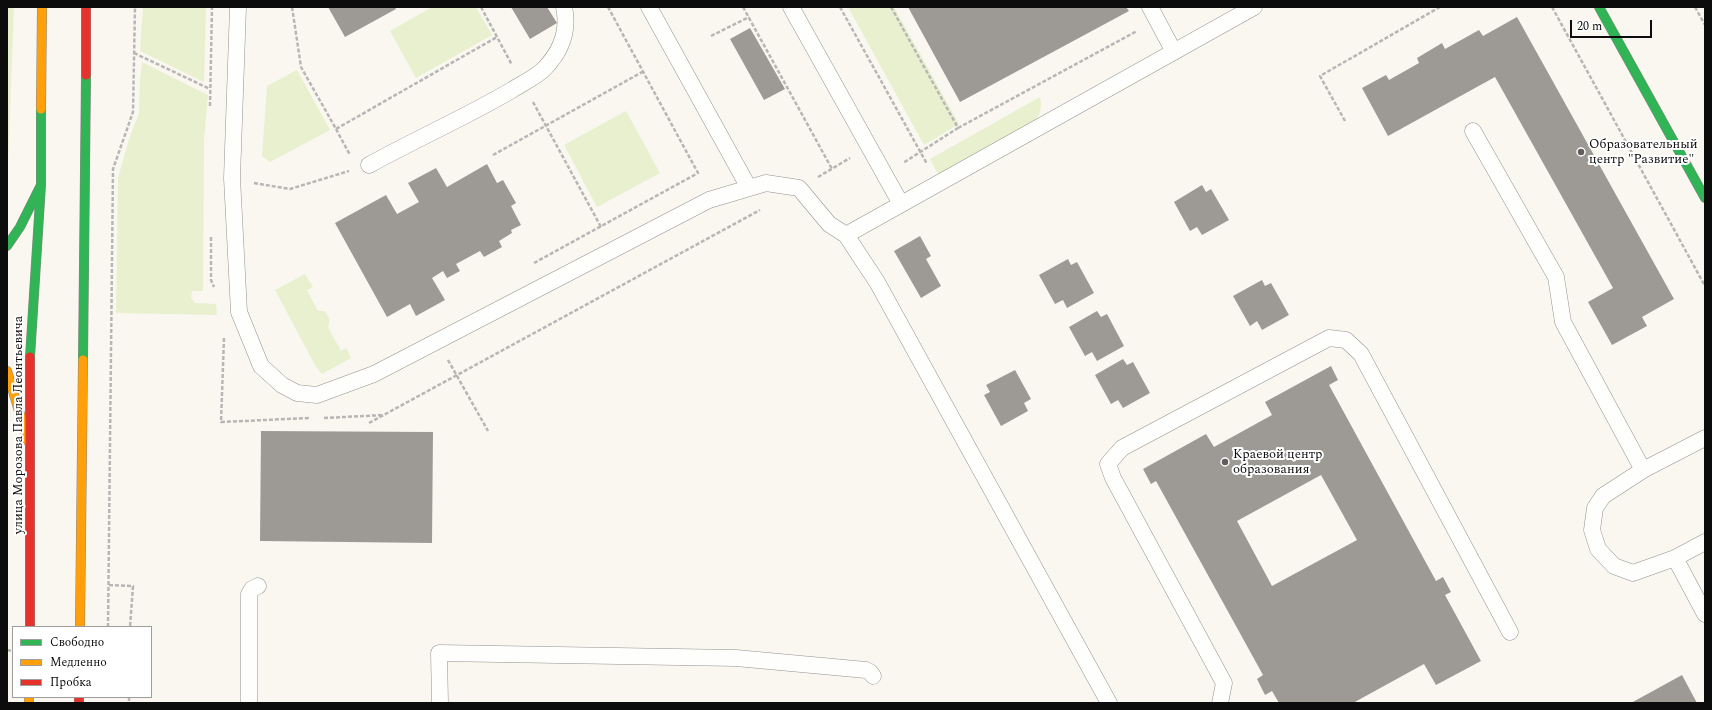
<!DOCTYPE html>
<meta charset="utf-8">
<style>
body{margin:0}
#map{position:relative;width:1712px;height:710px;overflow:hidden;background:#faf7f0;font-family:Spectral,serif}
canvas{display:block}
.frame{position:absolute;inset:0;border:8px solid #0c0c0c;pointer-events:none}
.legend{position:absolute;left:12px;top:626px;width:140px;height:72px;box-sizing:border-box;background:#fff;border:1px solid #9e9e9e;margin:0;padding:5px 7px;list-style:none;font-size:12px;color:#0c0c0c}
.legend li{display:flex;align-items:center;gap:8px;height:20px}
.legend b{width:20px;border:1px solid #9e9e9e}
.scale{position:absolute;left:1570px;top:20px;width:82px;height:18px;box-sizing:border-box;border:2px solid #0c0c0c;border-top:0;padding-left:5px;font-size:12px;line-height:14px;white-space:nowrap;color:#0c0c0c;-webkit-text-stroke:3px #fff;paint-order:stroke}
</style>
<div id="map">
<canvas width="1712" height="710"></canvas>
<div class="frame"></div>
<ul class="legend">
<li><b style="height:5px;background:#30b455"></b>Свободно</li>
<li><b style="height:5px;background:#ff9f0a"></b>Медленно</li>
<li><b style="height:5px;background:#e5322d"></b>Пробка</li>
</ul>
<div class="scale">20 m</div>
</div>
<script>
const g = document.querySelector('canvas').getContext('2d');
g.lineJoin = 'round';
function fillPath(path, color) { g.fillStyle = color; g.fill(path, 'evenodd'); }
function trace(path, color, width, dash) { g.strokeStyle = color; g.lineWidth = width; g.lineCap = dash ? 'butt' : 'round'; g.setLineDash(dash || []); g.stroke(path); }
function write(font, color, halo, rows, align = 'center') {
  g.font = font + ' Spectral,serif'; g.lineWidth = 4; g.setLineDash([]); g.textBaseline = 'middle'; g.strokeStyle = halo; g.fillStyle = color; for (const [text, x, y, turn = 0] of rows) {
    g.save(); g.translate(x, y); g.rotate((+turn || 0) * Math.PI / 180); g.textAlign = isNaN(turn) ? turn : align; if (halo) g.strokeText(text, 0, 0); g.fillText(text, 0, 0); g.restore();
  }
}
fillPath(new Path2D(`
 M7 7H14L7 191Z
 M143 7H206L204 82 140 51Z
 M432 7H476L492 35 416 78 390 31Z
 M848 7H894L959 124 924 145Z
 M142 62 208 95 204 140 203 291H192L191 298 195 303 216 304 217 315 116 313 118 178 129 139 139 113 140 80Z
 M297 70 330 130 270 162 262 156 267 86Z
 M1040 97C1042 107 1041 112 1036 120L939 176 930 159Z
 M626 111 660 173 597 207 564 145Z
 M305 274 313 287 307 290 318 311H324C329 316 331 320 328 327L341 351 346 348 351 358 322 374 316 367 275 290Z`), '#e8f0cf');
fillPath(new Path2D(`
 M328 7H395L396 9 345 37Z
 M511 7H547L557 23 530 39Z
 M908 7H1126L1129 11 960 102Z
 M1517 17 1674 299 1642 317 1647 326 1612 345 1588 302 1613 288 1495 77 1388 136 1362 88 1386 75 1389 80 1419 63 1417 58 1442 43 1445 49 1479 30 1483 36Z
 M750 28 785 89 764 100 730 39Z
 M487 164 497 183 503 180 516 203 511 206 521 225 511 230 512 233 499 241 502 247 484 257 480 251 456 264 460 271 447 278 443 271 432 278 445 300 416 316 410 304 387 317 335 223 386 195 397 214 419 202 408 183 436 168 447 187Z
 M1202 185 1206 192 1211 189 1229 220 1202 235 1197 227 1190 231 1174 202Z
 M920 236 931 256 926 259 941 286 921 298 894 251Z
 M1068 259 1071 265 1077 262 1094 293 1067 308 1063 300 1055 304 1039 275Z
 M1262 280 1265 286 1271 283 1289 315 1262 330 1257 321 1250 326 1233 296Z
 M1097 311 1101 317 1107 314 1124 346 1097 361 1092 352 1085 356 1069 327Z
 M1123 359 1127 365 1133 362 1150 393 1123 408 1118 400 1111 404 1095 375Z
 M1331 366 1338 380 1329 385 1436 581 1443 577 1451 592 1445 595 1481 661 1436 685 1424 664 1353 703H1279L1272 691 1265 695 1257 679 1263 675 1156 481 1151 484 1143 469 1206 434 1214 447 1272 415 1265 402ZM1321 475 1357 540 1272 586 1237 521Z
 M1015 370 1031 399 1024 403 1028 411 1001 426 984 395 990 392 986 385Z
 M261 431 433 432 432 543 260 541Z
 M1682 675 1697 703H1631Z`), '#9d9a96');
const lane = new Path2D(`
 M238 7 232 178 239 312 261 366 282 385 297 393 317 395 374 374 709 200 766 183 799 188 829 224 846 235 1254 7
 M649 7 749 188
 M791 7 901 204
 M1150 7 1174 52
 M1473 131 1556 277 1563 322 1643 470
 M369 165C416 139 466 117 512 90 521 84 538 76 545 68 561 51 569 30 564 7
 M846 235 877 282 1109 703
 M1705 438 1643 470 1603 496 1595 508 1592 530 1598 549 1614 566 1633 573 1675 558 1705 542
 M1675 558 1705 614
 M249 703V594L252 589 258 586
 M440 703 439 653 736 658 866 670 870 672 873 676
 M1220 703 1224 683 1113 478 1108 464 1122 448 1329 338 1346 340 1361 354 1510 632`);
const fast = new Path2D(`
 M1599 7 1705 198
 M7 246 20 227 41 185
 M30 357 41 185V109
 M83 360 86 75`);
const slow = new Path2D(`
 M41 109 42 7
 M7 371 28 441
 M80 627 83 360
 M29 697V703`);
const jam = new Path2D(`
 M86 75V7
 M30 627V357
 M79 697V703`);
trace(lane, '#93928f', 17);
trace(fast, '#8a8885', 10);
trace(slow, '#8a8885', 10);
trace(jam, '#8a8885', 10);
trace(new Path2D(`
 M292 7 301 67 336 129 497 37
 M481 7 512 65
 M743 7 832 169
 M840 7 927 164
 M891 7 958 128 903 163
 M1552 7 1705 286
 M1695 7 1705 25
 M711 36 749 17
 M134 53 210 89
 M533 102 601 227
 M210 106 212 7
 M1345 121 1320 76 1440 7
 M958 128 1137 31
 M336 129 350 155
 M493 155 644 71
 M818 177 850 158
 M254 183 290 189 349 171
 M211 237V280L214 287
 M534 263 698 173 608 7
 M224 338 221 422 309 418
 M448 360 488 431
 M324 418 384 415
 M369 423 760 210
 M109 585 133 586 130 627
 M108 627 113 169 133 112 135 7
 M7 650 13 651
 M129 697V703`), '#b7b6b5', 2.5, [4, 2]);
trace(lane, '#fefefd', 16);
trace(fast, '#30b455', 9);
trace(slow, '#ff9f0a', 9);
trace(jam, '#e5322d', 9);
for (const [x, y, r, color] of [
 [1581,152,4,"#5f5e5c"],
 [1225,462,4,"#5f5e5c"]
]) { const dot = new Path2D(); dot.arc(x, y, r, 0, 2 * Math.PI); g.fillStyle = color; g.fill(dot); trace(dot, '#fff', 1.5); }
write('13px', '#0c0c0c', '#fff', [
 ["Образовательный",1589,145],
 ["центр \"Развитие\"",1589,160],
 ["Краевой центр",1233,455],
 ["образования",1233,470]
], 'left');
write('13px', '#0c0c0c', '#fff', [
 ["улица Морозова Павла Леонтьевича",19,425,-90]
]);
</script>
